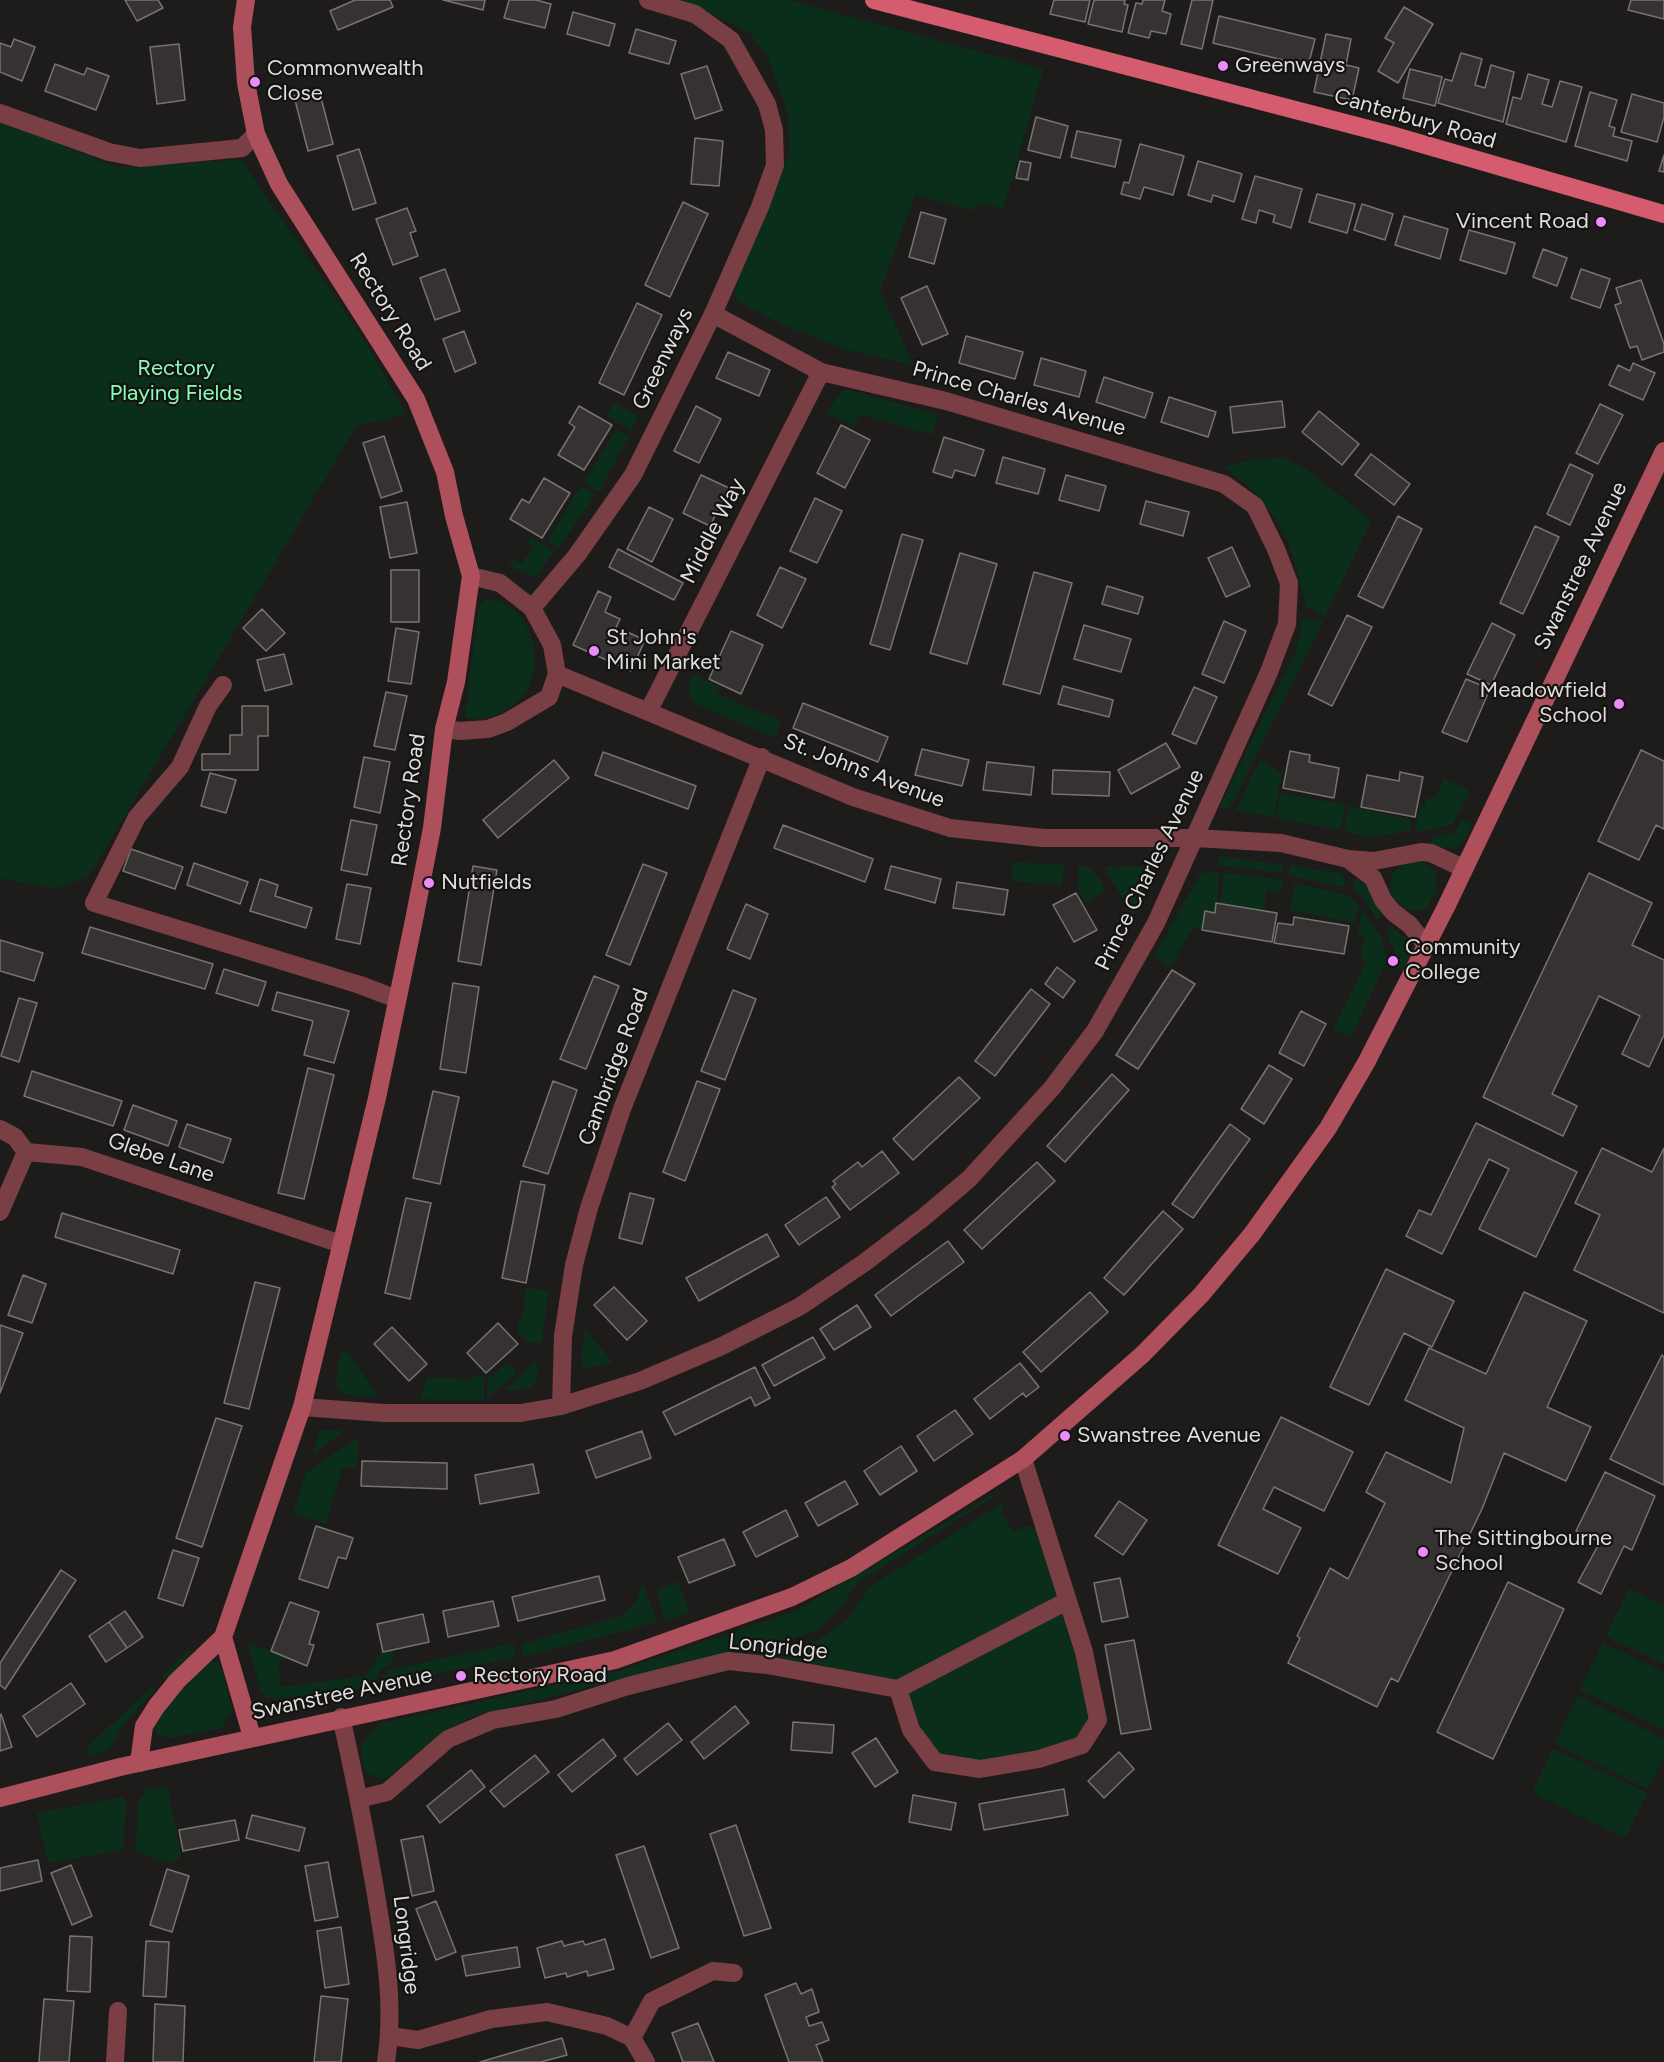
<!DOCTYPE html>
<style>
body{margin:0}
canvas{display:block;background:#1e1c1a}
</style>
<canvas width="1664" height="2062"></canvas>
<script>
const g = document.querySelector('canvas').getContext('2d');
g.lineJoin = 'round';
function fillPath(path, color) { g.fillStyle = color; g.fill(path, 'evenodd'); }
function trace(path, color, width, dash) { g.strokeStyle = color; g.lineWidth = width; g.lineCap = dash ? 'butt' : 'round'; g.setLineDash(dash || []); g.stroke(path); }
function write(font, color, halo, rows, align = 'center') {
  g.font = font + ' Figtree,sans-serif'; g.lineWidth = 4.5; g.setLineDash([]); g.textBaseline = 'middle'; g.strokeStyle = halo; g.fillStyle = color; for (const [text, x, y, turn = 0] of rows) {
    g.save(); g.translate(x, y); g.rotate((+turn || 0) * Math.PI / 180); g.textAlign = isNaN(turn) ? turn : align; if (halo) g.strokeText(text, 0, 0); g.fillText(text, 0, 0); g.restore();
  }
}
fillPath(new Path2D(`
 M683 0H788L1043 69 1003 210C991 205 983 199 973 210L915 195 880 291 913 365 847 350 788 327 736 300 734 281 790 152 787 111 769 59 749 32Z
 M0 120 115 167 241 160 366 343 405 413 393 418 357 425 89 876 55 889 0 878Z
 M843 390H850L938 415 932 435 860 414 854 426 826 413Z
 M614 403 638 415 631 431 607 416Z
 M616 430 629 436 599 492 584 482Z
 M1284 458 1311 472 1371 521 1325 617 1306 606C1293 541 1278 507 1224 467L1251 460Z
 M581 486 595 495 559 548 548 540Z
 M531 538 554 551 539 574 533 576 509 566 513 559 521 564 533 547 528 544Z
 M486 599C539 602 556 689 501 713 489 719 477 721 465 717L479 606Z
 M1304 617 1313 621 1324 620 1230 807 1222 809 1220 806 1296 651Z
 M693 674 719 686 716 693 781 721 775 738 698 705C687 695 686 688 693 674Z
 M1260 760 1282 774 1273 817 1236 810Z
 M1444 779 1470 791 1452 825 1415 832 1420 806 1425 807 1427 799 1435 797Z
 M1281 793 1346 805 1340 830 1276 818Z
 M1349 806 1411 820 1410 831 1367 837 1344 831Z
 M1462 820 1473 824C1463 849 1457 852 1431 845L1433 837 1455 833Z
 M1219 856 1284 865 1282 873 1218 865Z
 M1420 861 1436 872 1437 888 1426 909C1407 913 1402 909 1390 893L1392 873 1407 862Z
 M1013 862 1064 865 1062 885 1012 881Z
 M1290 865 1342 874 1346 882 1343 887 1288 875Z
 M1079 866C1096 866 1098 877 1105 891L1086 903 1078 888Z
 M1153 866V874L1132 915 1104 867Z
 M1207 872 1220 873 1215 913 1205 911 1202 930 1193 928 1170 967 1154 956 1200 875Z
 M1224 873 1283 880 1281 893 1266 891 1264 911 1220 903Z
 M1356 878 1372 890 1382 913 1377 920 1362 895 1353 890Z
 M1295 883 1348 896 1359 905 1355 923 1290 910Z
 M1362 910 1381 937 1387 960 1351 1037 1333 1029 1366 963 1361 956 1364 937 1358 935Z
 M1390 926 1409 941 1412 953 1403 970 1396 967V954L1386 933Z
 M526 1288 548 1291 542 1343 527 1342 517 1331 520 1327 517 1323 522 1320Z
 M585 1330 613 1362 586 1368 581 1364Z
 M341 1352 348 1353 379 1397C336 1394 331 1398 341 1352Z
 M507 1362 517 1372 487 1399 488 1379Z
 M533 1362 537 1363V1381L530 1388 507 1391V1388Z
 M478 1375 484 1378V1400L420 1399 427 1378 472 1379Z
 M329 1430 344 1431 312 1455 320 1431Z
 M358 1437 357 1468H342L326 1524 293 1513 306 1473Z
 M992 1495 995 1496 858 1582 840 1608 822 1627 801 1636 771 1644 755 1657 641 1674 474 1716 444 1731 391 1775 382 1779 366 1772C357 1747 362 1742 380 1724L618 1671 796 1611Z
 M1004 1502 1001 1514 1014 1532 1025 1526 1037 1528 1098 1720 1082 1745 1039 1759 935 1762 911 1730 901 1681 832 1670 782 1658 784 1652 808 1645 826 1635 848 1619 870 1587Z
 M678 1581 690 1612 665 1622 657 1591Z
 M642 1582 657 1622 524 1657 521 1644 621 1616C635 1605 639 1599 642 1582Z
 M1629 1589 1664 1605V1664L1606 1636Z
 M248 1643 283 1655 279 1663 280 1687 366 1676 381 1651 392 1650 393 1662 377 1673 376 1687 275 1699 266 1697 261 1691Z
 M513 1643 516 1657 381 1685 383 1676 390 1670Z
 M1603 1643 1664 1672V1730L1580 1690Z
 M188 1649 192 1652 167 1679 162 1676Z
 M214 1661 221 1667 232 1709 222 1728 170 1738 158 1735 152 1724 153 1719 207 1663Z
 M152 1687 155 1690C146 1699 137 1708 129 1718 111 1738 122 1747 90 1756L86 1748Z
 M1578 1696 1664 1739V1757L1648 1789 1555 1743Z
 M1553 1749 1647 1793 1625 1838 1532 1793Z
 M167 1786 181 1855 174 1864 136 1852 138 1802 146 1790Z
 M122 1797 126 1803 123 1850 48 1863 37 1813Z`), '#0b2e1a');
const building = new Path2D(`
 M125 0H158L163 8 137 21Z
 M355 0H390L393 7 338 30 330 11Z
 M443 0H485L483 10Z
 M509 0H536L551 4 545 28 504 18Z
 M1054 0H1090L1085 22 1050 14Z
 M1094 0H1125L1124 4 1128 5 1122 32 1088 24Z
 M1143 0H1165L1162 11 1171 14 1166 34 1151 31 1149 38 1128 33 1136 3 1142 4Z
 M1192 0H1213L1202 49 1181 44Z
 M1631 0H1664V19L1628 10Z
 M1404 7 1433 24 1398 83 1378 71 1394 43 1385 38Z
 M573 12 615 24 609 46 567 34Z
 M1219 16 1315 39 1308 66 1213 43Z
 M636 29 676 41 669 64 629 53Z
 M1326 34 1351 39 1346 65 1359 68 1352 100 1314 92Z
 M14 39 35 47 22 81 0 72V43L11 47Z
 M179 44 185 100 157 104 150 47Z
 M1461 53 1482 59 1475 85 1485 88 1491 65 1514 72 1503 122 1438 103 1445 79 1452 81Z
 M55 64 84 75 87 68 109 76 96 110 45 91Z
 M707 66 722 110 695 119 681 74Z
 M1410 69 1442 77 1435 106 1403 98Z
 M1528 74 1549 80 1542 104 1552 107 1560 81 1582 87 1566 142 1506 124 1513 97 1521 99Z
 M319 90 333 144 308 151 294 96Z
 M1590 92 1617 100 1609 126 1615 128 1613 136 1632 141 1627 161 1575 146Z
 M1632 94 1664 103V117L1657 142 1621 132Z
 M1036 117 1068 126 1060 158 1028 150Z
 M1077 131 1121 140 1115 167 1071 157Z
 M695 138 723 141 719 186 691 184Z
 M1140 144 1184 156 1173 195 1144 187 1140 199 1121 194 1124 182 1129 183Z
 M359 149 376 203 353 210 337 156Z
 M1664 155V172L1659 171Z
 M1020 161 1031 163 1028 180 1016 178Z
 M1198 161 1242 174 1234 202 1213 195 1211 202 1188 195Z
 M1255 176 1302 189 1291 228 1273 222 1275 215 1259 210 1256 223 1242 219Z
 M1317 194 1355 204 1347 233 1309 222Z
 M683 202 708 214 670 297 645 285Z
 M1362 204 1393 214 1385 240 1354 230Z
 M407 208 416 231 410 233 418 256 393 265 376 219Z
 M921 212 946 219 934 264 909 257Z
 M1404 216 1448 229 1440 259 1395 245Z
 M1469 230 1515 243 1506 274 1460 260Z
 M1543 249 1567 258 1557 286 1533 277Z
 M445 269 460 311 435 320 420 278Z
 M1581 269 1610 279 1600 308 1571 298Z
 M1641 280 1664 344V352L1642 360 1637 346 1630 348 1615 305 1621 303 1616 288Z
 M927 286 948 334 922 345 901 298Z
 M637 303 662 315 624 395 599 383Z
 M464 331 476 363 455 372 443 339Z
 M966 336 1023 352 1015 379 959 363Z
 M728 352 770 370 759 396 716 378Z
 M1041 358 1086 371 1079 397 1034 385Z
 M1633 363 1655 373 1643 400 1609 385 1618 365 1630 371Z
 M1104 377 1153 393 1145 418 1096 402Z
 M1169 397 1216 412 1208 437 1161 422Z
 M1282 401 1285 427 1233 433 1230 407Z
 M1600 404 1623 415 1598 464 1576 453Z
 M579 406 612 425 584 470 558 455 575 427 569 423Z
 M696 406 721 419 699 463 674 451Z
 M1319 411 1359 444 1342 465 1302 432Z
 M841 425 870 440 845 488 817 473Z
 M384 436 402 491 381 498 363 443Z
 M944 437 984 450 975 476 955 470 952 478 933 472Z
 M1371 454 1410 484 1394 505 1355 475Z
 M1003 457 1045 469 1038 494 996 483Z
 M1570 464 1593 475 1570 525 1547 514Z
 M701 475 729 488 710 526 683 513Z
 M1066 475 1106 486 1099 511 1059 500Z
 M544 478 570 493 542 538 510 519 522 499 529 503Z
 M815 498 842 511 817 563 790 551Z
 M1146 501 1189 512 1183 536 1140 524Z
 M407 502 417 553 390 558 380 507Z
 M649 507 673 519 652 562 627 549Z
 M1398 516 1422 529 1383 608 1358 596Z
 M1535 526 1559 537 1523 614 1500 603Z
 M902 534 923 540 890 650 870 644Z
 M1232 547 1250 586 1226 597 1208 558Z
 M618 549 683 583 674 600 609 567Z
 M960 553 997 564 967 664 930 653Z
 M780 567 806 579 782 628 757 615Z
 M391 570H419V622H391Z
 M1034 572 1072 583 1040 694 1003 684Z
 M1107 586 1143 597 1138 614 1102 604Z
 M598 591 611 597 605 612 620 619 614 632 622 636 625 631 645 640 631 671 573 645Z
 M262 609 285 633 266 651 243 628Z
 M1347 615 1372 627 1332 706 1308 694Z
 M1224 621 1246 631 1224 683 1202 674Z
 M1492 623 1515 635 1491 685 1467 674Z
 M1084 625 1131 639 1121 672 1074 659Z
 M396 628 419 632 411 684 388 681Z
 M731 631 763 645 741 694 709 679Z
 M284 654 292 684 265 691 257 660Z
 M1466 679 1490 689 1467 742 1442 732Z
 M1063 686 1113 700 1109 717 1058 704Z
 M1194 687 1217 697 1196 744 1172 734Z
 M386 692 407 696 395 750 374 746Z
 M803 703 888 737 878 762 793 728Z
 M242 706H268V736H258V770H202V754H230V735H242Z
 M1166 743 1180 767 1131 794 1118 770Z
 M922 749 969 760 962 786 915 775Z
 M1641 750 1664 761V829L1656 825 1639 860 1598 841Z
 M1290 751 1310 755 1309 762 1339 768 1334 798 1283 788Z
 M603 752 696 786 688 809 595 775Z
 M364 757 390 762 380 813 354 807Z
 M554 760 569 778 498 838 483 820Z
 M987 762 1034 767 1031 795 983 790Z
 M1053 770 1110 772 1109 796 1052 794Z
 M1400 772 1423 777 1415 817 1361 807 1367 775 1399 781Z
 M210 773 236 780 226 813 201 806Z
 M351 820 377 825 367 875 341 870Z
 M783 825 873 859 865 882 774 848Z
 M131 849 183 867 175 889 123 871Z
 M194 863 248 882 240 904 187 885Z
 M643 864 667 873 630 965 606 955Z
 M473 866 497 870 481 965 458 961Z
 M891 866 941 879 935 903 885 889Z
 M1589 873 1652 903 1632 945 1664 960V1035L1649 1067 1622 1054 1640 1016 1599 996 1552 1094 1577 1106 1563 1136 1483 1097Z
 M260 879 278 885 275 896 312 908 306 928 250 911Z
 M957 882 1008 890 1004 915 953 908Z
 M347 884 371 888 360 944 336 939Z
 M1076 893 1097 930 1074 942 1053 905Z
 M1216 903 1277 913 1272 942 1202 930 1205 911 1215 913Z
 M746 904 768 914 750 959 727 949Z
 M1294 917 1349 926 1344 954 1274 943 1278 923 1293 925Z
 M90 927 213 964 205 989 82 953Z
 M0 940 43 953 34 981 0 971Z
 M1057 967 1075 981 1063 998 1045 984Z
 M224 969 266 982 258 1006 216 993Z
 M1172 970 1195 984 1138 1069 1116 1055Z
 M594 976 619 986 586 1069 560 1059Z
 M453 983 479 987 466 1073 440 1069Z
 M1031 989 1050 1004 995 1076 975 1061Z
 M733 990 756 999 725 1080 701 1071Z
 M277 992 349 1011 334 1063 304 1055 313 1021 272 1010Z
 M19 998 37 1003 19 1062 1 1056Z
 M1301 1011 1326 1024 1304 1066 1279 1053Z
 M1269 1065 1292 1079 1264 1124 1241 1109Z
 M308 1068 334 1075 304 1199 278 1193Z
 M32 1071 122 1101 113 1126 24 1096Z
 M1112 1074 1129 1090 1065 1162 1047 1146Z
 M959 1077 980 1098 913 1160 893 1139Z
 M553 1081 577 1090 548 1174 523 1166Z
 M697 1081 720 1089 685 1181 663 1172Z
 M433 1091 459 1097 440 1184 413 1178Z
 M133 1105 177 1121 168 1146 124 1130Z
 M1476 1123 1577 1172 1536 1257 1479 1229 1509 1169 1489 1159 1442 1254 1406 1236 1419 1210 1431 1215Z
 M187 1124 231 1139 223 1163 179 1147Z
 M1230 1124 1250 1139 1193 1218 1172 1204Z
 M1602 1148 1652 1172 1664 1148V1313L1574 1270 1600 1215 1575 1203Z
 M882 1151 899 1173 850 1210 832 1187 836 1184 833 1181 858 1162 862 1167Z
 M1037 1162 1055 1181 982 1249 964 1230Z
 M521 1181 545 1185 526 1283 502 1278Z
 M630 1193 654 1199 642 1244 619 1238Z
 M826 1197 840 1217 799 1245 785 1225Z
 M406 1198 431 1203 410 1299 385 1293Z
 M1163 1211 1183 1229 1124 1295 1104 1278Z
 M62 1213 180 1250 173 1274 55 1237Z
 M767 1234 779 1256 699 1301 686 1278Z
 M948 1241 964 1262 891 1316 875 1295Z
 M1386 1269 1454 1301 1432 1347 1404 1333 1369 1405 1330 1387Z
 M23 1275 46 1284 32 1323 8 1315Z
 M255 1282 280 1288 249 1409 224 1403Z
 M614 1287 647 1321 627 1340 594 1305Z
 M1090 1292 1108 1312 1041 1372 1023 1352Z
 M1524 1292 1587 1321 1547 1407 1591 1427 1566 1481 1504 1453 1482 1509 1398 1682 1391 1678 1377 1707 1288 1663 1300 1638 1297 1636 1330 1568 1348 1579 1385 1503 1366 1492 1386 1452 1451 1483 1464 1428 1405 1400 1429 1348 1486 1374Z
 M857 1305 871 1327 834 1350 820 1329Z
 M498 1323 518 1344 486 1373 467 1353Z
 M0 1325 23 1333 0 1393Z
 M392 1327 427 1364 409 1381 374 1344Z
 M813 1337 825 1358 774 1386 762 1365Z
 M1662 1355 1664 1357V1485L1610 1459Z
 M1020 1363 1039 1387 1026 1397 1023 1393 990 1419 974 1399Z
 M755 1367 770 1398 755 1406 751 1397 675 1435 663 1412Z
 M955 1410 973 1434 934 1461 917 1436Z
 M1281 1417 1353 1452 1324 1511 1274 1487 1263 1509 1301 1528 1278 1574 1218 1545Z
 M216 1418 242 1426 202 1547 176 1538Z
 M642 1431 651 1458 596 1478 586 1451Z
 M901 1446 917 1471 880 1495 864 1471Z
 M362 1461 447 1463V1489L361 1486Z
 M533 1464 539 1493 480 1504 475 1475Z
 M1605 1472 1655 1496 1632 1550 1624 1546 1601 1594 1578 1582 1600 1542 1576 1531Z
 M845 1481 858 1504 818 1526 805 1503Z
 M1119 1501 1147 1520 1123 1555 1095 1536Z
 M786 1510 798 1536 756 1557 743 1532Z
 M316 1526 353 1538 346 1559 338 1557 328 1588 299 1579Z
 M724 1539 735 1565 689 1583 678 1557Z
 M173 1550 199 1558 183 1606 158 1598Z
 M61 1570 76 1580 5 1689 0 1685V1663Z
 M599 1576 605 1600 518 1621 512 1597Z
 M1120 1578 1128 1617 1102 1622 1094 1583Z
 M1508 1582 1564 1609 1493 1759 1437 1732Z
 M493 1601 499 1626 448 1637 443 1611Z
 M290 1602 319 1612 309 1644 314 1645 307 1666 271 1651Z
 M125 1611 143 1637 127 1648 109 1622Z
 M423 1614 429 1642 383 1652 377 1624Z
 M109 1622 127 1648 106 1662 89 1636Z
 M1134 1640 1151 1729 1121 1734 1105 1645Z
 M71 1683 85 1704 37 1737 23 1716Z
 M735 1706 749 1723 704 1759 691 1742Z
 M1 1714 12 1747 0 1751V1715Z
 M793 1722 834 1725 832 1753 791 1750Z
 M668 1723 682 1740 637 1775 624 1759Z
 M876 1738 898 1772 875 1787 852 1753Z
 M603 1739 616 1756 572 1792 558 1775Z
 M1119 1752 1134 1769 1104 1798 1088 1781Z
 M535 1755 549 1772 504 1807 490 1791Z
 M471 1770 485 1787 440 1823 427 1806Z
 M1064 1789 1068 1815 984 1830 979 1804Z
 M913 1795 956 1803 951 1830 909 1822Z
 M252 1815 305 1828 299 1851 246 1838Z
 M235 1820 239 1840 183 1851 179 1830Z
 M736 1825 771 1928 744 1936 710 1834Z
 M423 1836 434 1891 412 1896 401 1840Z
 M644 1846 679 1948 651 1958 616 1855Z
 M38 1860 42 1881 0 1891V1868Z
 M328 1862 338 1917 315 1921 305 1866Z
 M71 1865 92 1916 72 1925 51 1873Z
 M167 1869 189 1876 172 1932 150 1925Z
 M436 1901 456 1952 436 1960 416 1909Z
 M341 1927 349 1984 325 1988 317 1931Z
 M70 1936 92 1937 90 1992 67 1991Z
 M605 1939 614 1969 588 1976 587 1971 567 1977 566 1973 545 1978 537 1948 562 1941 564 1946 583 1941 585 1945Z
 M146 1941 169 1942 166 1997 143 1996Z
 M517 1947 520 1967 466 1976 462 1956Z
 M796 1983 801 1994 812 1989 819 2012 806 2017 809 2026 822 2022 829 2040 816 2045 823 2062H789L765 1995Z
 M321 1996 348 1999 341 2062H314Z
 M44 1999 74 2001 69 2062H39Z
 M155 2004 185 2006 183 2062H153Z
 M698 2023 714 2062H683L672 2033Z
 M562 2038 567 2055 541 2062H480Z`);
fillPath(building, '#353231');
trace(building, '#777372', 1.5);
trace(new Path2D(`
 M0 113 109 152 140 158 242 148 256 134
 M532 608 577 555 633 475 713 314 760 207 775 165 774 130 767 104 731 40 695 14 648 0
 M557 674 853 797 950 828 1043 838H1195L1281 843 1348 859 1374 861 1421 852 1431 853 1463 868
 M223 685 208 706 180 767 137 817 94 903 360 985 397 999
 M648 712 821 372
 M444 729 460 731 488 729 507 722 549 697 557 674 552 645 532 608 500 583 471 576
 M1348 859 1373 878 1383 900 1393 912 1410 925 1426 945
 M0 1129 15 1137 26 1152
 M0 1212 26 1152 82 1157 341 1244
 M561 1406 563 1336 574 1265 589 1208 622 1109 762 757
 M302 1407 384 1413H521L561 1406 640 1381 722 1346 799 1307 864 1263 924 1217 969 1179 1052 1088 1095 1031 1156 923 1269 672 1287 624 1289 583 1276 549 1255 506 1224 484 946 401 821 372 713 314
 M898 1689 1067 1601
 M341 1717C354 1774 365 1831 375 1889 385 1949 395 2001 386 2062
 M359 1799 387 1792 448 1739 493 1720 556 1709 628 1686 728 1661 767 1665 898 1689 911 1730 935 1762 980 1769 1039 1759 1082 1745 1098 1720 1084 1652 1023 1459
 M390 2036 418 2040 491 2019 547 2012 607 2026 632 2038
 M632 2038 652 2001 713 1971 734 1973
 M632 2038 646 2062
 M115 2062 118 2011`), '#793f45', 18);
trace(new Path2D(`
 M223 1637 252 1737
 M139 1763 144 1726 156 1707 177 1681 223 1637 302 1407 377 1098 414 920 432 828 444 729 456 682 471 576 454 516 445 472 416 399 279 184 256 134 246 83 242 27 246 0
 M0 1798 120 1767 615 1660 792 1597 851 1568 1023 1459 1142 1355 1201 1295 1252 1234 1328 1128 1366 1063 1446 907 1664 451`), '#ad505c', 18);
trace(new Path2D(`
 M874 0 1391 135 1664 214`), '#d55c6e', 18);
for (const [x, y, r, color] of [
 [1223,66,6,"#ec8cfb"],
 [255,82,6,"#ec8cfb"],
 [1601,222,6,"#ec8cfb"],
 [594,651,6,"#ec8cfb"],
 [1619,704,6,"#ec8cfb"],
 [429,883,6,"#ec8cfb"],
 [1393,961,6,"#ec8cfb"],
 [1065,1436,6,"#ec8cfb"],
 [1423,1552,6,"#ec8cfb"],
 [461,1676,6,"#ec8cfb"]
]) { const dot = new Path2D(); dot.arc(x, y, r, 0, 2 * Math.PI); g.fillStyle = color; g.fill(dot); trace(dot, '#151311', 2); }
write('22px', '#dfdedd', '#151311', [
 ["Greenways",1235,66],
 ["Commonwealth",267,69],
 ["Close",267,94],
 ["Vincent Road",1589,222,"right"],
 ["St John's",606,638],
 ["Mini Market",606,663],
 ["Meadowfield",1607,691,"right"],
 ["School",1607,716,"right"],
 ["Nutfields",441,883],
 ["Community",1405,948],
 ["College",1405,973],
 ["Swanstree Avenue",1077,1436],
 ["The Sittingbourne",1435,1539],
 ["School",1435,1564],
 ["Rectory Road",473,1676]
], 'left');
write('22px', '#dfdedd', '#151311', [
 ["Canterbury Road",1415,119,16],
 ["Rectory Road",390,312,58],
 ["Greenways",663,359,-64],
 ["Prince Charles Avenue",1019,399,16],
 ["Middle Way",713,531,-63],
 ["Swanstree Avenue",1581,566,-64],
 ["St. Johns Avenue",864,771,21],
 ["Rectory Road",409,800,-82],
 ["Prince Charles Avenue",1150,870,-64],
 ["Cambridge Road",614,1067,-70],
 ["Glebe Lane",161,1158,19],
 ["Longridge",778,1647,6],
 ["Swanstree Avenue",342,1694,-12],
 ["Longridge",406,1945,83]
]);
write('22px', '#86ffb6', '#151311', [
 ["Rectory",176,369],
 ["Playing Fields",176,394]
]);
</script>
